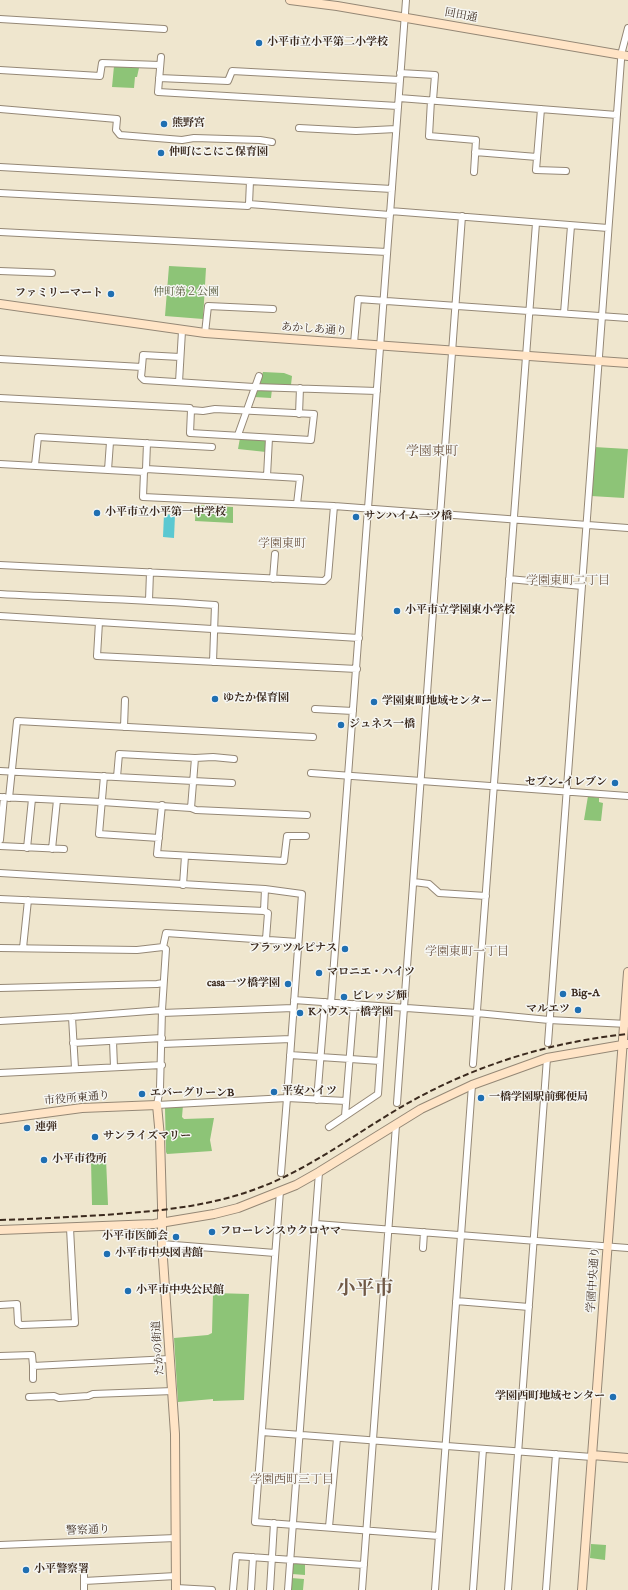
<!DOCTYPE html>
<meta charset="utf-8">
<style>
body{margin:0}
canvas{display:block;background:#efe6ce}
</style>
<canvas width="628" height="1590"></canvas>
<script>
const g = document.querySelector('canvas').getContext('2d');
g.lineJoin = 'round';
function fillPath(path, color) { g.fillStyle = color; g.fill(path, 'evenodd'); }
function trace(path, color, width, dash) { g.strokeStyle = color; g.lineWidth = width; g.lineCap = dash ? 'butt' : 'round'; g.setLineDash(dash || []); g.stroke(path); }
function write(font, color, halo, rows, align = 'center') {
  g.font = font + ' "IM FELL English","Noto Serif JP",serif'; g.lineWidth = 3; g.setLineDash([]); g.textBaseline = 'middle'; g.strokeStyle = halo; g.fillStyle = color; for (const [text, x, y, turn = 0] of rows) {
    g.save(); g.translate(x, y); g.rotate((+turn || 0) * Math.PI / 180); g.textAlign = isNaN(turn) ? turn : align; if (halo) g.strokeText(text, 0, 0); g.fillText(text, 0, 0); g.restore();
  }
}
fillPath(new Path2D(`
 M114 66 139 68 137 77H135L134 88 112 87Z
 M169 266 206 268 203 319 165 316Z
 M263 372 284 373 292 376 291 385 261 384 260 381Z
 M272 389 271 398 254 397 256 390Z
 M240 438 264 439 267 442 266 452 238 449Z
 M594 447 628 449 624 498 591 496Z
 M196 505 233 507V523L195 521Z
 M588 796 599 798V802L603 803 601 821 584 820Z
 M167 1105H183L182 1117 184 1119 214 1118 210 1140 212 1151 167 1154 166 1152 165 1108Z
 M106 1159 108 1205H92L91 1160Z
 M213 1293 249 1294 244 1400 213 1401V1399L178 1402 174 1338 208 1335 212 1333Z
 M591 1544 606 1545 605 1560 590 1558Z
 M293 1562 305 1563V1575L292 1574Z
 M291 1578 304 1579 303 1590H290Z`), '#8dc477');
fillPath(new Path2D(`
 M164 514 175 515 174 538 163 537Z`), '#5bc8d1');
const street = new Path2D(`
 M0 19 164 29
 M161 57 158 92 398 106
 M0 70 100 76 102 63 160 65
 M400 73 435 75 433 100
 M159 78 228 81 232 71 400 80
 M399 98 617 115
 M431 100 429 136 476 140 474 172
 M0 109 117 119 116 130 120 135 182 140 194 138 260 140 272 142
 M541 109 536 170 566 171
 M299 128 356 131 396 129
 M475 152 537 157
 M0 167 392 189
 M0 193 248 206 249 204 390 215
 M249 204 250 181
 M390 211 608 228
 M0 232 387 252
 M0 271 52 273
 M564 313 571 226
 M205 333 208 306 273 309
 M354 343 358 299 628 318
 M0 359 142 367 141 377 144 380 254 387 377 391
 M142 367 143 355 180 357
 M179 382 182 331
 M0 398 190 408 191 410 203 411 215 409 314 414 311 440 190 433 191 410
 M299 414 300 388
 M238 435 259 376
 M0 464 144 472 143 497 334 506 628 528
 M35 465 38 437 212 447
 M146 469 147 443
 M108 470 110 442
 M144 472 146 469 300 478 297 504
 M267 476 269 438
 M0 565 324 581 328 577 334 506
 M273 579 275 554
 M509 579 582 586
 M0 594C72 598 143 599 215 605L213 662
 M149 600 150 572
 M0 616 359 638
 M99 622 97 656 357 669
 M315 709 353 711
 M124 727 125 700
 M0 771 232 783
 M311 773 628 796
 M104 776 99 834 159 838
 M117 777 119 754 195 758
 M0 797 102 802 191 808 196 810 307 815
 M9 798 17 721 313 737
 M162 805 157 854 284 861 287 836H306
 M191 808 195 758 213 757 234 759
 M0 840 4 797
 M0 846 64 849
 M27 848 32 799
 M52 849 57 800
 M0 873 265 889 302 894 287 1098 157 1105 160 1088 162 1010 166 949 163 947 166 933 298 942
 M414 882 429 884 439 893 486 896
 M183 885 185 856
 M265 889 264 911 268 913 266 939
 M0 899 264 911
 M0 948 137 950 163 947
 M23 948 28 900
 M0 988 157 984 163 983
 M294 1000 477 1013 549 1020 627 1024
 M331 1003 406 0
 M162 1013 293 1008
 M72 1017 75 1068
 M0 1021 72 1017 162 1010
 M113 1041 114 1067
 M73 1043 162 1038
 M548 1043 621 60 622 51 628 28
 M162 1044 291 1039
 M290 1055 380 1061
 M473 1064 536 223
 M0 1073 162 1065
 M317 1100 325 1002
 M397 1103 462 216
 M345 1116 354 1004
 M329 1127 378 1094 384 1007
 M281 1173 287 1098 346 1101
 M280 1191 255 1522 439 1536
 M316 1224 628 1248
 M162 1244 275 1253
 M423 1248 424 1232
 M456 1301 529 1307
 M0 1305 17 1304 18 1323 21 1325 75 1323 70 1228
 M0 1356 32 1355 33 1366 170 1359
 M33 1366V1379
 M29 1397 54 1396 59 1398 88 1396 93 1394 173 1391
 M262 1432 592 1457
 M329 1527 337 1438
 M0 1545 176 1538
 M84 1581 176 1576
 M176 1588 212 1590
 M84 1590V1568
 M233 1590 236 1556 364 1565
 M251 1590 253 1557
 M270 1590 274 1523
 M288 1590 319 1172
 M362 1590 396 1125
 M435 1590 472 1085
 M473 1590 483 1449
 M508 1590 547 1058
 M546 1590 556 1454`);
const secondary = new Path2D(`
 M290 0 337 6 628 56
 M0 304 205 333 628 363
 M0 1119 82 1108 157 1105 160 1137 162 1206V1244L175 1434 176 1590
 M0 1230 154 1224 214 1214 238 1208 296 1185 319 1172 421 1109 472 1085 547 1058 628 1044
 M592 1455 628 1458
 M582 1590 628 972`);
trace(street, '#958876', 8);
trace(secondary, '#958876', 10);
trace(street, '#fff', 6);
trace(secondary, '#ffe4c6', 8);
trace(new Path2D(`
 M0 1220C35 1219 69 1217 104 1215 158 1211 210 1207 261 1187 313 1167 356 1133 403 1106 472 1066 549 1042 628 1034`), '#3b2a1e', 2, [6, 3]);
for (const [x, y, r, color] of [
 [259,43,4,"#1f6fb2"],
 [164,124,4,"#1f6fb2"],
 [161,153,4,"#1f6fb2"],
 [111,294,4,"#1f6fb2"],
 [97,513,4,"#1f6fb2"],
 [356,517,4,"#1f6fb2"],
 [397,611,4,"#1f6fb2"],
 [215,699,4,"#1f6fb2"],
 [374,702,4,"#1f6fb2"],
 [341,725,4,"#1f6fb2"],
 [615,783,4,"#1f6fb2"],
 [345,949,4,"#1f6fb2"],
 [319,973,4,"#1f6fb2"],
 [288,984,4,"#1f6fb2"],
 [563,994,4,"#1f6fb2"],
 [344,997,4,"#1f6fb2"],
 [578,1010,4,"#1f6fb2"],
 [300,1013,4,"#1f6fb2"],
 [274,1092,4,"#1f6fb2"],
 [142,1094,4,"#1f6fb2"],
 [481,1098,4,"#1f6fb2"],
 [27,1128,4,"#1f6fb2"],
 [95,1137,4,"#1f6fb2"],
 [44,1160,4,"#1f6fb2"],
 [212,1232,4,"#1f6fb2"],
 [176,1237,4,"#1f6fb2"],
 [107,1254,4,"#1f6fb2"],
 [128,1291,4,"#1f6fb2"],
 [613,1397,4,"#1f6fb2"],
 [26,1570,4,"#1f6fb2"]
]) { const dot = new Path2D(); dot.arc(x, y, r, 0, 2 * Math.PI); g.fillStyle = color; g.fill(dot); trace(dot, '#f6f6f2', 1.5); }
write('11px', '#3b2a1e', '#f6f6f2', [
 ["回田通",461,16,10],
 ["あかしあ通り",314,330,4],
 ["市役所東通り",77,1099,-5],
 ["学園中央通り",594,1280,-86],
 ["たかの街道",159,1348,-94],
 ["警察通り",88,1531,-2]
]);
write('bold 11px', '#3b2a1e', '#f6f6f2', [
 ["小平市立小平第二小学校",267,43],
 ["熊野宮",172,124],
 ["仲町にこにこ保育園",169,153],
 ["ファミリーマート",103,294,"right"],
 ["小平市立小平第一中学校",105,513],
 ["サンハイム一ツ橋",364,517],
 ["小平市立学園東小学校",405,611],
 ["ゆたか保育園",223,699],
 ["学園東町地域センター",382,702],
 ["ジュネス一橋",349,725],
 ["セブン-イレブン",607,783,"right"],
 ["フラッツルピナス",337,949,"right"],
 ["マロニエ・ハイツ",327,973],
 ["casa一ツ橋学園",280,984,"right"],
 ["Big-A",571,994],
 ["ビレッジ輝",352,997],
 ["マルエツ",570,1010,"right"],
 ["Kハウス一橋学園",308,1013],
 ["平安ハイツ",282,1092],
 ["エバーグリーンB",150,1094],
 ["一橋学園駅前郵便局",489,1098],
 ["連弾",35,1128],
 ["サンライズマリー",103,1137],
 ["小平市役所",52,1160],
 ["フローレンスウクロヤマ",220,1232],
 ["小平市医師会",168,1237,"right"],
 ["小平市中央図書館",115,1254],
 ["小平市中央公民館",136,1291],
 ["学園西町地域センター",605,1397,"right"],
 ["小平警察署",34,1570]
], 'left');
write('11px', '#545839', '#f6f6f2', [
 ["仲町第２公園",186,293]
]);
write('12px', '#705946', '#f6f6f2', [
 ["学園東町",282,545],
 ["学園東町二丁目",568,582],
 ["学園東町一丁目",467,953],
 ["学園西町三丁目",292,1481]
]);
write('13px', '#705946', '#f6f6f2', [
 ["学園東町",432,452]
]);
write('bold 19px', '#705946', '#f6f6f2', [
 ["小平市",365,1290]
]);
</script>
